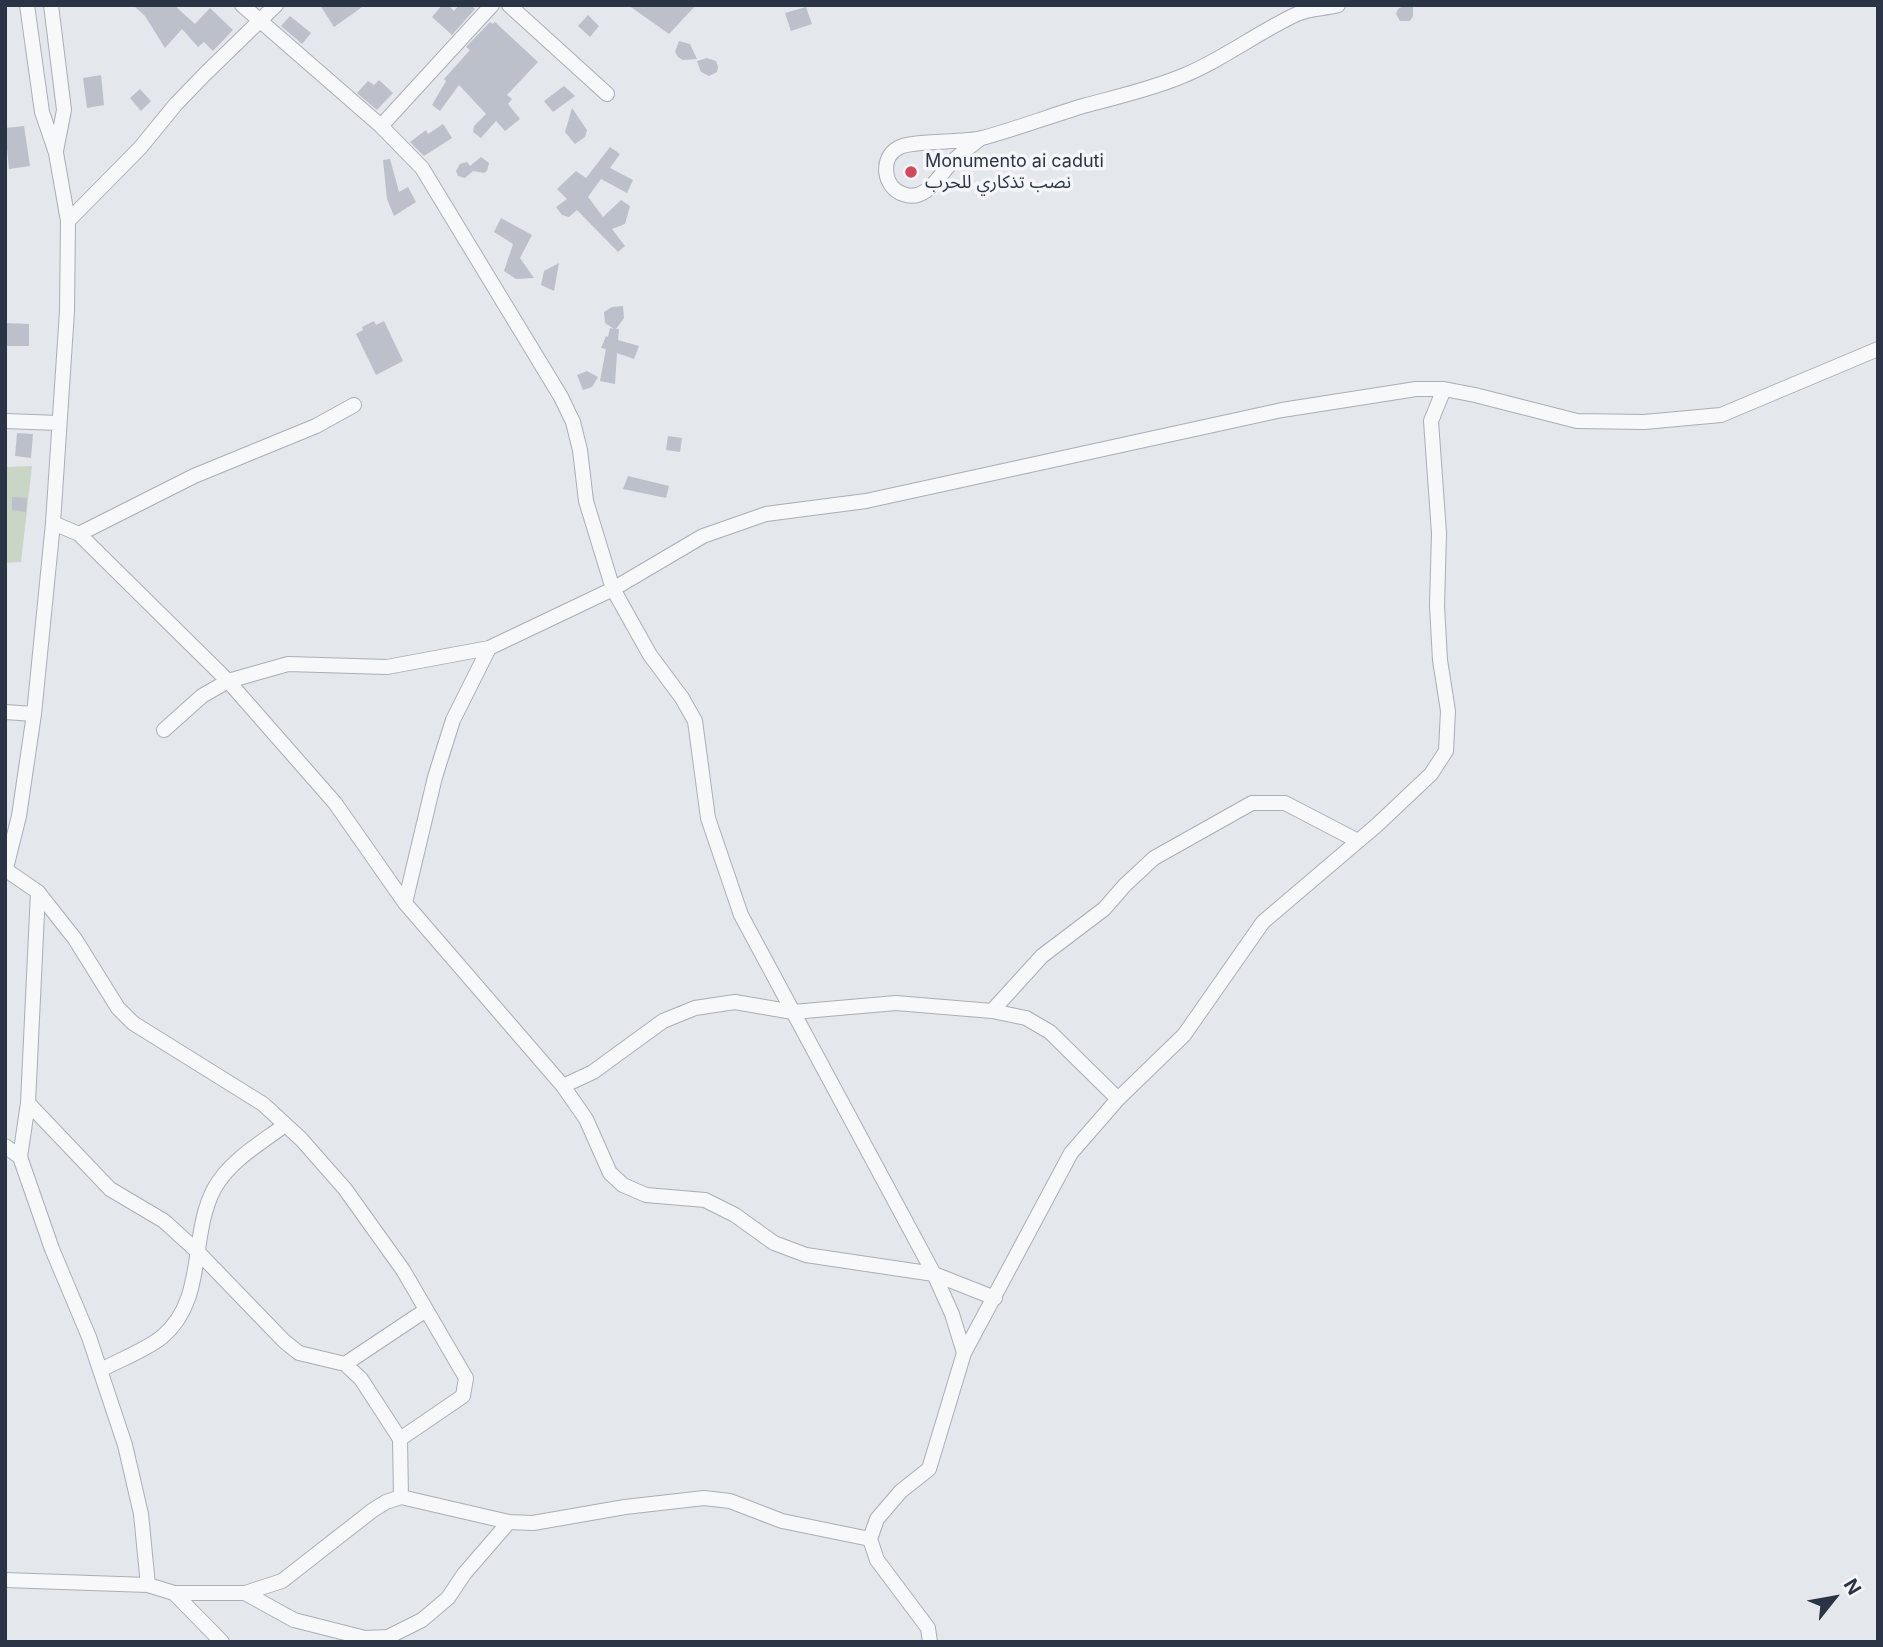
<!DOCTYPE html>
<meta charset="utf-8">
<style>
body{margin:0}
#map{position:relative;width:1883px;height:1647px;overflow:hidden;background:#e4e7ec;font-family:Inter,sans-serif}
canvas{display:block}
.frame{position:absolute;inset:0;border:7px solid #2b3445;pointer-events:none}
.north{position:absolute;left:1799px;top:1563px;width:70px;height:70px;-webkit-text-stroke:5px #f4f6f9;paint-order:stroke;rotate:59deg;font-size:19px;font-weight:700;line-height:28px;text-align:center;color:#2b3445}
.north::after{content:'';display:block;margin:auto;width:24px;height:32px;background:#2b3445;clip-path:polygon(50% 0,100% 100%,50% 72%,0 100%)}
</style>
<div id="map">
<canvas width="1883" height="1647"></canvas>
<div class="frame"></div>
<div class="north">N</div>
</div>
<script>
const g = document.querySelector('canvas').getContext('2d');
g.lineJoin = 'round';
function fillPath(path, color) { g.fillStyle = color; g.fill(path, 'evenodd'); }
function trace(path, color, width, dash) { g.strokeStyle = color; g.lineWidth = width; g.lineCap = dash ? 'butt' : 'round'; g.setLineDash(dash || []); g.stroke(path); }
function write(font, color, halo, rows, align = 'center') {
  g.font = font + ' Inter,"Noto Sans Arabic",sans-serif'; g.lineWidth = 7; g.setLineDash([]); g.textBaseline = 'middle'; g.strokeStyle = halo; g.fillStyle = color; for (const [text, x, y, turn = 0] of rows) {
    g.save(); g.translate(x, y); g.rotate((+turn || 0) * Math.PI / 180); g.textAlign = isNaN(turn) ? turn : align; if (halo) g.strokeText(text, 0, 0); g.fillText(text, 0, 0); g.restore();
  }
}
fillPath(new Path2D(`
 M32 466 21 562 5 563V467Z`), '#c9d6c5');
fillPath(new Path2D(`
 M133 5H174L195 24 210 8 233 30 213 51 204 42 198 47 182 29 165 48 145 16Z
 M320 5H365L334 27Z
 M442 5H448L454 11 459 5H471L475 9 452 35 432 17Z
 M628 5H696L669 34Z
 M1413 6V16L1410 21H1400L1396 14 1398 9 1403 6Z
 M806 7 812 24 791 31 785 13Z
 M588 15 599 26 590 37 578 26Z
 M290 16 311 33 302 44 281 26Z
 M490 22 493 24 495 22 538 62 507 95 512 99 508 104 520 119 505 131 496 121 481 138 473 132 474 126 486 114 459 85 440 111 432 105 446 81 444 79 470 50 466 47Z
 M679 41 690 44 697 59 683 60 678 57 675 52Z
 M707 58 716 61 718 67 717 72 709 76 701 72 697 61Z
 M101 75 104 105 87 108 83 78Z
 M379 80 393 93 377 110 357 93 368 81 374 85Z
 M564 86 575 96 553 112 544 101Z
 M140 89 151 101 141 111 130 98Z
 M572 108 587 130 585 137 575 144 565 132Z
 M443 124 452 138 424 156 410 142 426 130 428 134Z
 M24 126 30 166 9 169 5 128Z
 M610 147 620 154 610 168 633 180 627 193 601 179 588 197 603 217 621 200 630 206 625 224 612 229 625 246 618 252 577 210 569 217 562 215 556 207 567 199 557 189 576 171 586 178Z
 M481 157 489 163 487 171 484 173 473 171 465 178 458 176 456 171 460 164 467 162 470 166Z
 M390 159 399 192 408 187 416 202 394 216 387 199 383 160Z
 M501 218 532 235 520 258 534 278 516 279 504 271 513 244 494 232Z
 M559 263 554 291 541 285 544 271Z
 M623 306 624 318 616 329H619L618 340 639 346 634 359 617 353 615 384 600 381 606 349 601 348 606 336 608 337 610 328 614 329 605 323 604 312 612 307Z
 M374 321 376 325 384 321 403 361 376 375 356 334 363 330 362 327Z
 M5 323 29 324V346H5Z
 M587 371 598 377 592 387 583 390 577 375Z
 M17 433 33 434 31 458 15 456Z
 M668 436 682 438 680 452 666 450Z
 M628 476 669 486 666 498 623 489Z
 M12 497 27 498 26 512 12 510Z`), '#bbc0ca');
const street = new Path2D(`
 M51 5 64 110 56 151
 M242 5 381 126 422 168 561 397 573 422 580 450 586 501 613 589 650 655 682 698 695 721 708 818 741 915 934 1274 952 1314 964 1353
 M509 5 607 94
 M381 126 492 5
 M981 138C971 146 961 153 952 162 939 175 926 203 903 194 883 187 880 158 898 148 910 140 962 143 982 138 1016 129 1050 116 1083 106 1116 97 1148 90 1180 77 1221 61 1256 33 1297 14 1310 8 1324 9 1338 5
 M68 221 140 148 176 104 205 74 276 5
 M5 421 59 423
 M53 523 79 534 228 681 335 803 405 903 563 1086 586 1119 610 1173 623 1185 646 1195 705 1200 735 1215 774 1243 806 1255 934 1274 995 1298
 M79 534 194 476 316 426 354 405
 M5 712 34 714
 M164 730 202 696 228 681 288 664 387 667 489 648 613 589 703 536 766 514 866 501 1282 410 1416 389H1444L1475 395 1577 421 1644 422 1721 415 1878 349
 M6 870 38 892 75 939 118 1008 133 1023 263 1104 301 1139 345 1189 403 1270 466 1378 463 1396 400 1439
 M5 872 19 816 34 714 53 523 67 311 68 221 56 153 42 112 27 5
 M38 892 28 1103 20 1157 52 1249 89 1337 125 1445 141 1514 148 1585
 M405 903 435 777 453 720 489 648
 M992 1011 1042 956 1104 909 1125 885 1154 858 1252 803H1285L1358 841
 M563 1086 593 1072 663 1021 695 1008 735 1002 793 1012 896 1003 992 1011 1026 1018 1050 1032 1118 1099
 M28 1103 110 1189 164 1221 198 1252 284 1341 299 1353 345 1364 361 1379 400 1439 401 1497
 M5 1146 20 1157
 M345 1364 426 1310
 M101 1370C119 1360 146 1350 162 1337 207 1299 189 1237 214 1189 229 1161 261 1143 285 1125
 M5 1580 148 1585 174 1593H245L282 1581 373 1510 386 1502 401 1497 509 1522 533 1523 625 1507 704 1498 730 1501 782 1521 870 1539
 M174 1593 222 1642
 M245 1593 294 1620 365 1638 388 1637 422 1620 448 1598 464 1574 509 1522
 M930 1642 928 1628 877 1560 870 1539 877 1519 901 1491 929 1469 964 1353 1071 1153 1118 1099 1184 1035 1263 922 1377 825 1431 774 1446 751 1448 711 1440 660 1437 606 1439 533 1431 421 1444 389`);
trace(street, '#a9aeb7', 16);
trace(street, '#f7f8fa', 14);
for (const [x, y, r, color] of [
 [911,172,7,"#d1495b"]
]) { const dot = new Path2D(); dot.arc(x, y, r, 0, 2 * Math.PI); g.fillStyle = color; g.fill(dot); trace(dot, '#f4f6f9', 2.5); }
write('18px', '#2b3445', '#f4f6f9', [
 ["Monumento ai caduti",925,162],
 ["نصب تذكاري للحرب",925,183]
], 'left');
</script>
